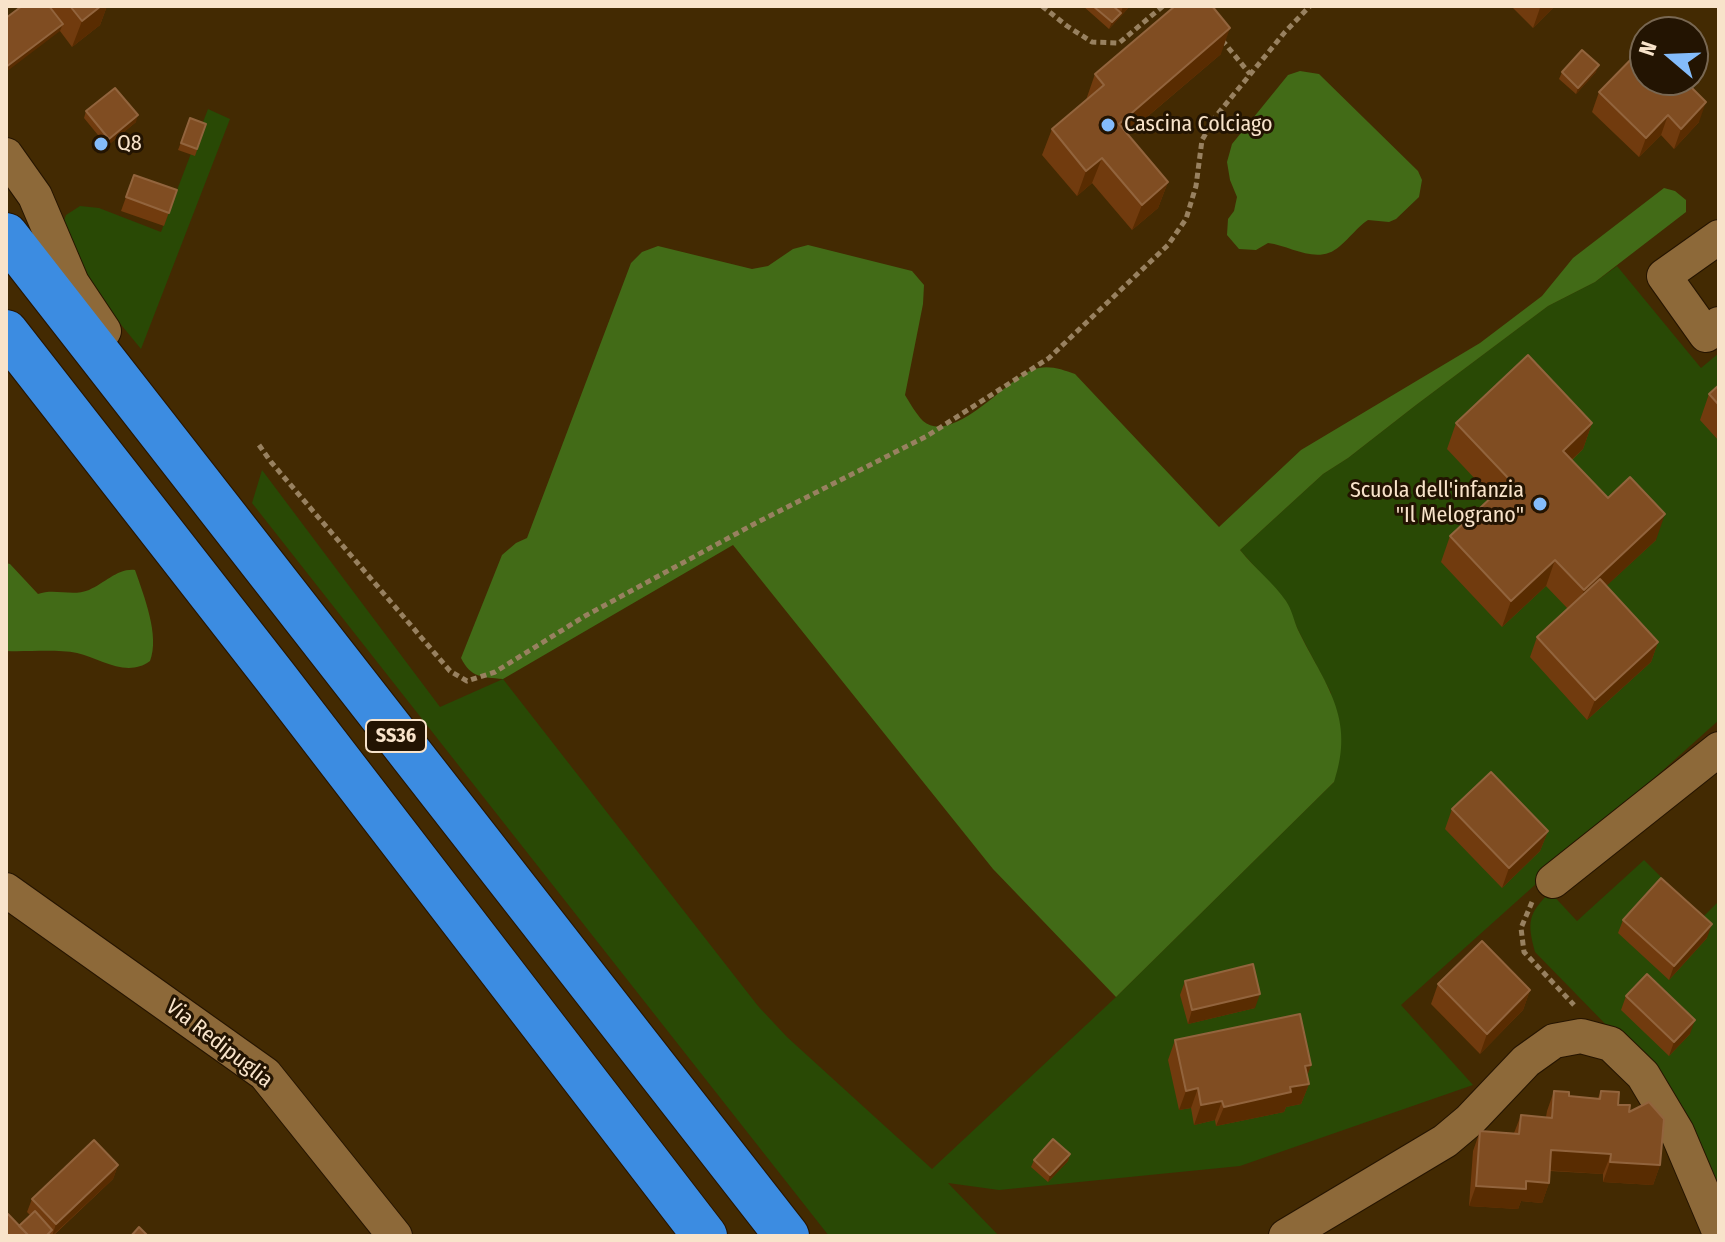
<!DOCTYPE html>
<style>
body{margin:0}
#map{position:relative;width:1725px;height:1242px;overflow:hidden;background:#432a02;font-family:"Fira Sans Condensed",sans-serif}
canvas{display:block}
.frame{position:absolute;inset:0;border:8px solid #f8e3ca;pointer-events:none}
.north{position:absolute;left:1629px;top:16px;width:80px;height:80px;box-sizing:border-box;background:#231402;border:2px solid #786752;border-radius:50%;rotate:289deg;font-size:22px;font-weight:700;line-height:32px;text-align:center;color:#f8e3ca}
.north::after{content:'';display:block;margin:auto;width:28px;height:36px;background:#84bcfb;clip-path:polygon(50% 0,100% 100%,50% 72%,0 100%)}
</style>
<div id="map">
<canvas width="1725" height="1242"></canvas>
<div class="frame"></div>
<div class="north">N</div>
</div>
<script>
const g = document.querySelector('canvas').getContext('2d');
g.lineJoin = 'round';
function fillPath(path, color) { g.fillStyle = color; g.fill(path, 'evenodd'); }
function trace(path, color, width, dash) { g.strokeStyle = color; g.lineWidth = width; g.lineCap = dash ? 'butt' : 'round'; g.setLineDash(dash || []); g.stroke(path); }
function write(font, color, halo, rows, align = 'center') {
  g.font = font + ' "Fira Sans Condensed",sans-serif'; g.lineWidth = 6; g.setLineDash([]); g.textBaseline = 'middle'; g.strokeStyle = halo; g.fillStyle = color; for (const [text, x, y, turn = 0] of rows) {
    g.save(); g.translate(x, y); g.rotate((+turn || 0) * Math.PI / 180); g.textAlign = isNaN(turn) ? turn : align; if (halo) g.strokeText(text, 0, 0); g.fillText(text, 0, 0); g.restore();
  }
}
fillPath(new Path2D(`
 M208 109 230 119 141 349 76 270 62 226 66 215 80 206 99 208 161 232Z
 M1617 266 1701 368 1719 353V720L1401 1005 1473 1085 1240 1166 999 1190 948 1183 999 1236H829L252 503 262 470 440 707 503 679 758 1006 787 1037 932 1169 1116 997 1334 782 1331 693 1298 630 1286 602 1240 550 1323 474 1348 458 1416 405 1548 306 1595 282Z
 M1644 860 1702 918 1719 901V1199L1658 1078 1535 952C1527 922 1528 914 1550 892L1577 921Z`), '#294905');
fillPath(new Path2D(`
 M1300 71 1319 74 1418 171 1422 180 1419 197 1396 219 1389 222 1368 220C1357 227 1350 238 1340 246 1318 266 1292 246 1268 243L1256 250 1239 249 1227 235 1228 219 1234 211 1237 197 1230 180 1227 162 1232 144 1288 75Z
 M1664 188 1675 191 1686 200V212L1595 282 1548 306 1416 405 1348 458 1323 474 1240 550C1254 568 1274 583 1286 601 1292 610 1294 621 1298 630 1325 685 1356 717 1334 782L1116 997 993 869 733 545 503 679C482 677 471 678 461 658L502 555 516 543 527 538 631 263 642 252 658 246 752 269 768 266 793 249 808 245 912 271 924 285 923 304 905 395C910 403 916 414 923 421 952 446 1006 380 1032 370 1047 364 1061 369 1075 374L1219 527 1301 450 1480 343 1542 296 1573 258Z
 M6 563 10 564 38 594C55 588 72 597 89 590 105 583 118 568 135 570 144 596 160 636 150 661 127 678 101 659 77 653 57 649 27 652 6 651Z`), '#426b17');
const minor = new Path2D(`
 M6 155 35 196 72 283 104 331
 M1719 237 1664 276 1706 335 1719 324
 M1553 881 1719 749
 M6 890 265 1074 395 1236
 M1286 1236 1445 1141 1470 1120 1526 1061 1554 1041 1581 1036 1611 1044 1643 1075 1677 1132 1719 1231`);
const highway = new Path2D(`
 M6 235 787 1236
 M6 332 276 678 705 1236`);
trace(minor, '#251400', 36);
trace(highway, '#251400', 46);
trace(new Path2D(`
 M1042 6 1067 26 1092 42 1119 43 1163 6
 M1222 40 1250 74
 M259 445 271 462 450 671 467 681 495 672 585 616 756 523 927 436 1049 358 1168 245 1186 219 1196 186 1202 140 1216 116 1285 32 1310 6
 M1532 902 1521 928 1524 952 1574 1005`), '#988160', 5, [6, 4]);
trace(minor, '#8d6939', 34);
trace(highway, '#3c8ce1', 44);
fillPath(new Path2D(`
 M22 6H107L100 25 72 47 60 31Z
 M1083 6H1130L1109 29Z
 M1511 6H1555L1533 28Z
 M1221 54 1127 134 1168 182 1158 208 1132 230 1092 183 1077 196 1042 155 1052 129 1086 100 1095 74Z
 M1562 72H1596L1576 94 1559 79Z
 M1599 92 1699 122 1674 149 1661 135 1639 157 1592 112Z
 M86 111 136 122 107 146 84 118Z
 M190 118 206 124 195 156 178 150Z
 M134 175 177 190 164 226 121 211Z
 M1719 385V441L1700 420 1709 394Z
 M1456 423H1592L1583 449 1572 460 1608 498 1656 540 1606 586 1658 642 1651 662 1587 720 1530 657 1537 637 1568 609 1546 586 1502 627 1441 562 1450 536 1492 497 1447 449Z
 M1452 809 1548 831 1540 851 1502 888 1445 829Z
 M1623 920 1707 938 1669 980 1618 933Z
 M1185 981 1255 1008 1188 1024 1180 995Z
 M1438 984 1530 990 1523 1010 1480 1054 1431 1004Z
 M1626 996 1690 1034 1669 1056 1621 1010Z
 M1175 1040 1311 1065 1307 1076 1309 1084 1301 1104 1286 1107 1284 1112 1216 1126 1215 1120 1194 1125 1191 1108 1179 1110 1168 1060Z
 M1554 1091 1569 1096 1598 1098 1601 1091 1629 1112 1660 1165 1653 1185 1603 1182V1174L1550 1171 1549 1183 1542 1203 1521 1201 1518 1209 1469 1206 1473 1151 1480 1131 1514 1133 1521 1115 1546 1117 1547 1111Z
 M1070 1154 1068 1161 1048 1182 1031 1167 1034 1160Z
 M118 1165 113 1179 53 1236H6L30 1215 27 1212 32 1199Z`), '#713b0e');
fillPath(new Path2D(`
 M101 6H107L100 25 72 47 82 21Z
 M1123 6H1130L1109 29 1112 22 1121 13Z
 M1542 6H1555L1533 28 1540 8Z
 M63 24 60 31 6 72V67Z
 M1230 28 1221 54 1109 149 1119 124Z
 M1599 65 1596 72 1576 94 1578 88Z
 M1706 102 1699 122 1674 149 1681 129Z
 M138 115 136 122 107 146 109 139Z
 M1668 115 1661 135 1639 157 1646 138Z
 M1102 158 1092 183 1077 196 1086 171Z
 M1168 182 1158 208 1132 230 1142 205Z
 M1592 423 1583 449 1554 476 1563 451Z
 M1665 514 1656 540 1574 616 1584 590Z
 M1555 560 1546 586 1502 627 1511 601Z
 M1658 642 1651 662 1587 720 1595 700Z
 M1548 831 1540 851 1502 888 1509 868Z
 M1712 924 1707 938 1669 980 1674 966Z
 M1530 990 1523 1010 1480 1054 1487 1034Z
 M1260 994 1255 1008 1188 1024 1192 1010Z
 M1695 1020 1690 1034 1669 1056 1674 1042Z
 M1311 1065 1304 1085 1309 1084 1301 1104 1286 1107 1284 1112 1216 1126 1224 1107 1290 1087 1305 1066Z
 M1198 1088 1191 1108 1179 1110 1186 1091Z
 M1222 1101 1215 1120 1194 1125 1201 1105Z
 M1551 1150 1611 1154 1603 1174 1544 1170Z
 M1070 1154 1068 1161 1048 1182 1050 1175Z
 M1610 1162 1660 1165 1653 1185 1603 1182Z
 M118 1165 113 1179 52 1236 56 1224Z
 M1526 1181 1549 1183 1542 1203 1521 1201 1518 1209 1469 1206 1476 1186Z`), '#592c01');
const building = new Path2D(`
 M22 6H49L63 24 6 67V18Z
 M70 6H101L82 21Z
 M1093 6H1113L1121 13 1112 22Z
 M1175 6H1212L1230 28 1119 124 1168 182 1142 205 1102 158 1086 171 1052 129 1104 85 1095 74Z
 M1645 45V80H1684L1706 102 1681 129 1668 115 1646 138 1599 92Z
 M1582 50 1599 65 1578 88 1562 72Z
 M115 88 138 115 109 139 86 111Z
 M190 118 206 124 197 149 181 143Z
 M134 175 177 190 169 213 126 197Z
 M1528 355 1592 423 1563 451 1608 498 1630 477 1665 514 1584 590 1555 560 1511 601 1450 536 1510 480 1456 423Z
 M1719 385V405L1709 394Z
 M1600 579 1658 642 1595 700 1537 637Z
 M1491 772 1548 831 1509 868 1452 809Z
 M1661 878 1712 924 1674 966 1623 920Z
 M1482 941 1530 990 1487 1034 1438 984Z
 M1253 964 1260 994 1192 1010 1185 981Z
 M1647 974 1695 1020 1674 1042 1626 996Z
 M1300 1014 1311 1065 1305 1066 1309 1084 1290 1087 1291 1092 1224 1107 1222 1101 1201 1105 1198 1088 1186 1091 1175 1040Z
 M1554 1091 1569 1092V1096L1600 1099 1601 1091 1619 1092 1618 1105H1630L1629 1112 1649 1102 1664 1119 1660 1165 1610 1162 1611 1154 1551 1150 1549 1183 1526 1181V1189L1476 1186 1480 1131 1519 1134 1521 1115 1552 1118Z
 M1053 1139 1070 1154 1050 1175 1034 1160Z
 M94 1140 118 1165 56 1224 32 1199Z
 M35 1211 52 1230 46 1236H29L19 1226Z
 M8 1214 29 1236H6V1216Z
 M139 1227 148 1236H131Z`);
fillPath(building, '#804d22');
trace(building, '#92643d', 2);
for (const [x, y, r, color] of [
 [1108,125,8,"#84bcfb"],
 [101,144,8,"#84bcfb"],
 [1540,504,8,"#84bcfb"]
]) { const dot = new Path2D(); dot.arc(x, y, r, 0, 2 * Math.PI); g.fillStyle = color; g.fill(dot); trace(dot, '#231402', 3); }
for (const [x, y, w] of [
 [396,736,60]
]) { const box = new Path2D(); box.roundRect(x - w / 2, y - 16, w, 32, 6); g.fillStyle = '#231402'; g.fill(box); trace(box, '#f8e3ca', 2); }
write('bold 20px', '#f8e3ca', null, [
 ["SS36",396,736]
]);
write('22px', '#f8e3ca', '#231402', [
 ["Cascina Colciago",1124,125],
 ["Q8",117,144],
 ["Scuola dell'infanzia",1524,491,"right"],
 ["\"Il Melograno\"",1524,516,"right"]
], 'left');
write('22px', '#f8e3ca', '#231402', [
 ["Via Redipuglia",219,1044,38]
]);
</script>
